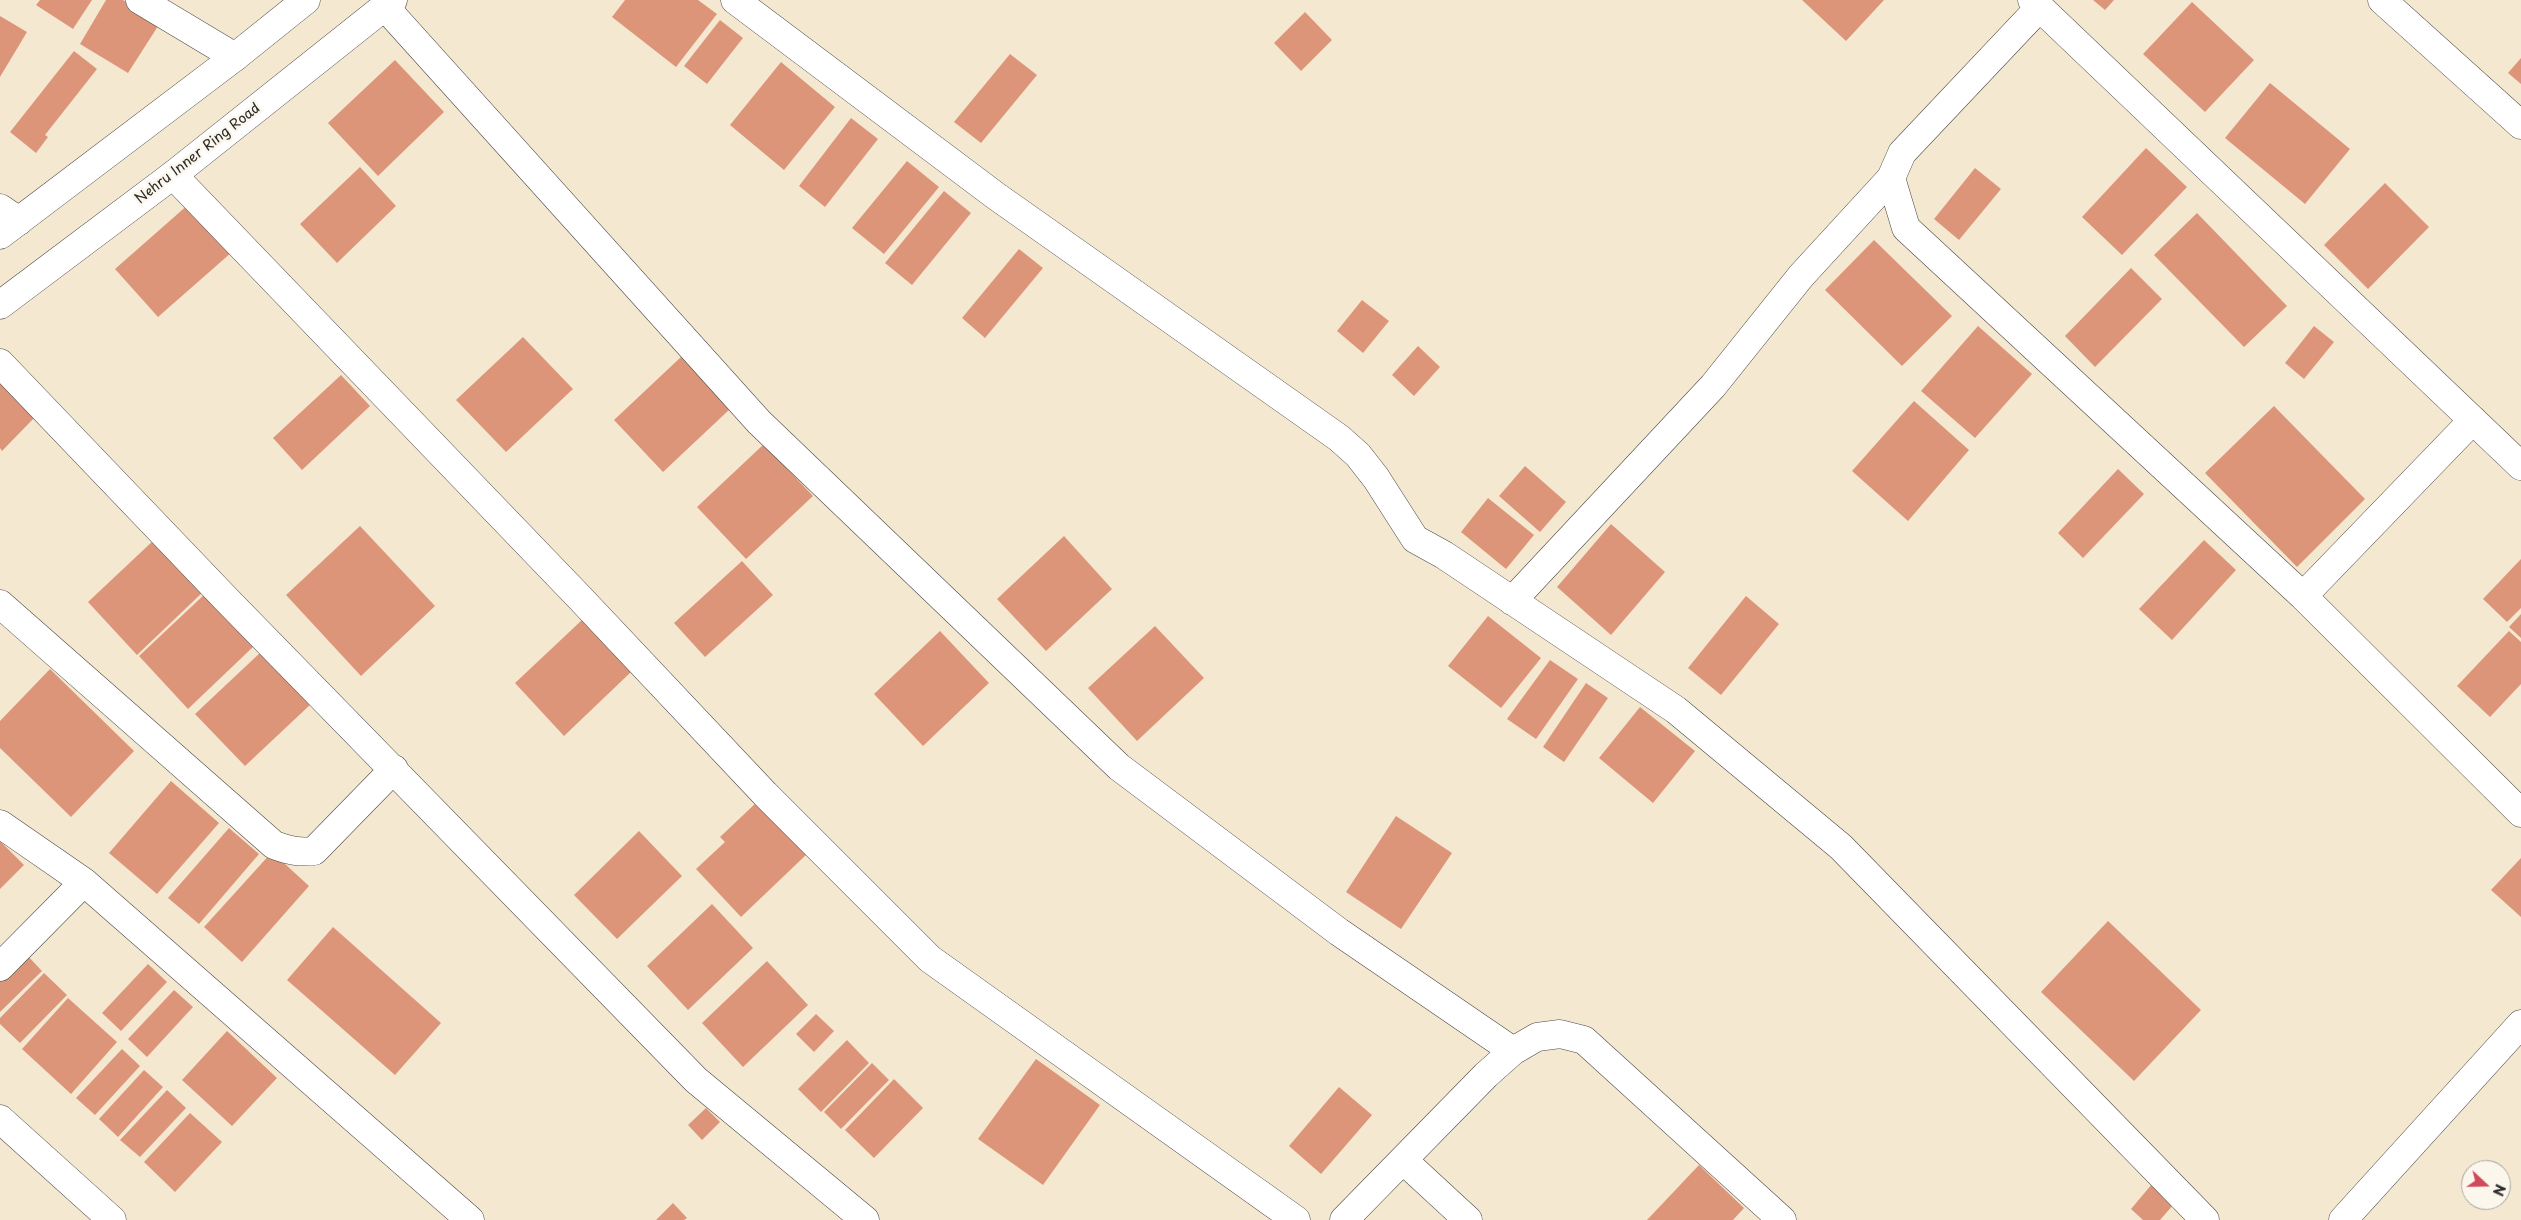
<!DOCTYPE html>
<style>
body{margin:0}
#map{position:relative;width:2521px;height:1220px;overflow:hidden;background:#f5e8d1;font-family:"Playpen Sans",sans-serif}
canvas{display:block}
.north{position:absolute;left:2461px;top:1160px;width:50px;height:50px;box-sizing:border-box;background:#fbf7ec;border:1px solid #a8a59f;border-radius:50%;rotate:111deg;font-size:14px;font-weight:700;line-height:20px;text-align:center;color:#2b2b2b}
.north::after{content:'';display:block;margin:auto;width:18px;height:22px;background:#d1495b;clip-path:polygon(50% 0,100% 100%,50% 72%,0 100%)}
</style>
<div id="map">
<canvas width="2521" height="1220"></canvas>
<div class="north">N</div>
</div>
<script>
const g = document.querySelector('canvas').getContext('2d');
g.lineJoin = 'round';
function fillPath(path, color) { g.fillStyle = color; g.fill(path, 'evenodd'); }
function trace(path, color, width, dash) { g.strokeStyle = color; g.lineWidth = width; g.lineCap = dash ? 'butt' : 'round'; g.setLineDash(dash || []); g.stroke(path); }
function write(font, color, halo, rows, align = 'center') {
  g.font = font + ' "Playpen Sans",sans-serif'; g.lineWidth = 5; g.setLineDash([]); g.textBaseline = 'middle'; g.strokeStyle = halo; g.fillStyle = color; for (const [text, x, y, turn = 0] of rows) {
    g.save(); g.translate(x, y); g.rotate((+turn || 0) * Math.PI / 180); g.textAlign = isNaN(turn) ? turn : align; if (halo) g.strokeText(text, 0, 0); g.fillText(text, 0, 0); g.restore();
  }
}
fillPath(new Path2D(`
 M40 0H92L73 29 36 5Z
 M106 0H123L160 23 128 73 80 44Z
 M625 0H698L717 14 676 67 612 17Z
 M1802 0H1884L1846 41Z
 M2093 0H2114L2105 10Z
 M2192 2 2254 60 2205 112 2143 54Z
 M1305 12 1332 40 1301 71 1274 43Z
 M0 16 27 32 0 77Z
 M720 20 743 38 707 84 684 66Z
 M74 51 97 69 45 135 48 137 36 153 10 132Z
 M1010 54 1037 75 981 143 954 122Z
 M2521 58V84L2508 73Z
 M395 60 444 112 378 176 328 123Z
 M781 62 835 107 784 170 730 125Z
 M2270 83 2350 149 2305 204 2225 138Z
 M851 118 878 139 825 207 799 186Z
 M2146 148 2187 187 2122 255 2082 217Z
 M907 161 939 187 884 254 852 228Z
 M360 167 396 206 337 263 300 224Z
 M1975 168 2001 189 1959 240 1934 219Z
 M2385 183 2429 227 2368 289 2324 245Z
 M944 191 971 213 912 285 885 263Z
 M190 203 232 252 158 317 115 269Z
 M2197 213 2287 306 2244 347 2154 255Z
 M1874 240 1952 316 1902 366 1825 290Z
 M1019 249 1043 268 985 338 962 318Z
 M2131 268 2162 299 2095 367 2065 336Z
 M1362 300 1389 321 1363 353 1337 331Z
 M1978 326 2032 374 1975 438 1921 391Z
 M2314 326 2334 342 2304 379 2285 363Z
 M523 337 573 389 506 452 456 400Z
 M1418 346 1440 367 1414 396 1392 375Z
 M681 357 730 409 663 472 614 420Z
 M341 375 370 406 302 470 273 438Z
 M0 380 36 416 2 451 0 448Z
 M1914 401 1969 450 1908 521 1852 471Z
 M2274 406 2365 499 2297 567 2205 473Z
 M764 444 813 496 746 559 697 507Z
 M1525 466 1566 502 1540 532 1499 496Z
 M2118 469 2144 494 2083 558 2058 533Z
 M1488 498 1534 535 1506 569 1461 532Z
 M1611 524 1665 572 1611 635 1557 587Z
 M360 526 435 606 361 676 286 595Z
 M1064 536 1112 589 1046 651 997 599Z
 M155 539 204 591 137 655 88 602Z
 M2204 540 2236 570 2172 640 2139 609Z
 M2521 559V608L2507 622 2483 599Z
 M742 561 773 595 705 657 674 623Z
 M206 593 254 646 188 709 139 656Z
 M1746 596 1779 624 1721 695 1688 668Z
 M2521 614V638L2509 627Z
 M1488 616 1541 658 1501 708 1448 666Z
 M582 620 631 672 564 736 515 683Z
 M1155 626 1204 678 1137 741 1088 688Z
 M940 631 989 683 923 746 874 694Z
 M2509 631 2521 642V684L2490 717 2457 686Z
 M262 651 311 704 245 766 195 714Z
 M1550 660 1578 679 1536 739 1507 719Z
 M50 669 134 751 71 817 0 748V721Z
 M1586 683 1608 698 1564 762 1543 747Z
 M1640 707 1695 751 1653 803 1599 758Z
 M171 781 219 823 157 894 109 853Z
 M758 801 807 854 741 917 696 869 725 842 720 837Z
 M1396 816 1452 853 1401 929 1346 892Z
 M229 828 259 854 199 924 168 898Z
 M639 831 682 876 617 939 574 895Z
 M0 841 24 865 0 889Z
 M272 852 309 886 242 962 204 927Z
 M2521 858V917L2491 890Z
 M712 904 753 948 688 1010 647 966Z
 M2108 921 2201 1010 2134 1081 2041 992Z
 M333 927 441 1023 395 1075 287 980Z
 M26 954 42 971 0 1012V980Z
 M767 961 808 1005 743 1067 702 1023Z
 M148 964 167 982 121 1031 102 1013Z
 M44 973 67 995 20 1043 0 1024V1018Z
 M174 990 193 1007 147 1057 128 1039Z
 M68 998 117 1042 71 1094 22 1049Z
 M816 1014 834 1031 814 1052 796 1034Z
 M227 1031 277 1078 232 1126 182 1080Z
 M847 1040 869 1063 821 1112 798 1089Z
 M122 1049 140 1066 95 1115 76 1098Z
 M1036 1059 1100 1105 1043 1185 978 1139Z
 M872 1063 889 1080 841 1129 824 1112Z
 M144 1070 163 1087 118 1137 99 1119Z
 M894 1079 923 1108 874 1158 845 1130Z
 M1339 1087 1372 1115 1321 1174 1289 1146Z
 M167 1090 186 1108 140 1157 120 1140Z
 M706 1108 720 1122 702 1140 688 1125Z
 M190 1113 222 1142 175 1192 144 1162Z
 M1699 1165 1744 1208 1733 1220H1647Z
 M2152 1184 2174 1204 2160 1220H2143L2131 1209Z
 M673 1203 687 1218 684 1220H656Z`), '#dd957a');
const minor = new Path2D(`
 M140 0 235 57
 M735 0 996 196 1339 438 1358 455 1376 478 1415 539 1444 555 1676 710 1841 847 2205 1220
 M2032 0 2521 466
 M2382 0 2521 125
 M385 7 759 422 1119 767 1339 932 1513 1051
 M2040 7 1902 153 1891 178 1906 228 2303 596 2521 813
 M173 175 580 598 765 794 930 959 1296 1220
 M0 208 19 221
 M0 363 226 599 696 1080 865 1220
 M2303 596 2473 420
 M1512 601 1713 386 1801 276 1891 178
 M0 604 274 845C288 850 299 853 314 851L394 769
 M0 824 84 882 470 1220
 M0 967 84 882
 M0 1119 112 1220
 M1403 1160 1468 1220
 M1344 1220 1486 1075 1513 1051 1537 1037 1560 1034 1584 1040 1782 1220
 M2343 1220 2521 1024`);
const primary = new Path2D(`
 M0 235 235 57 306 0
 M0 305 173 175 393 0`);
trace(minor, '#494744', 29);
trace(primary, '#494744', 29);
trace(minor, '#fff', 28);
trace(primary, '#fff', 28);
write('14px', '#2b2b2b', '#fbf7ec', [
 ["Nehru Inner Ring Road",198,154,-38]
]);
</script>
